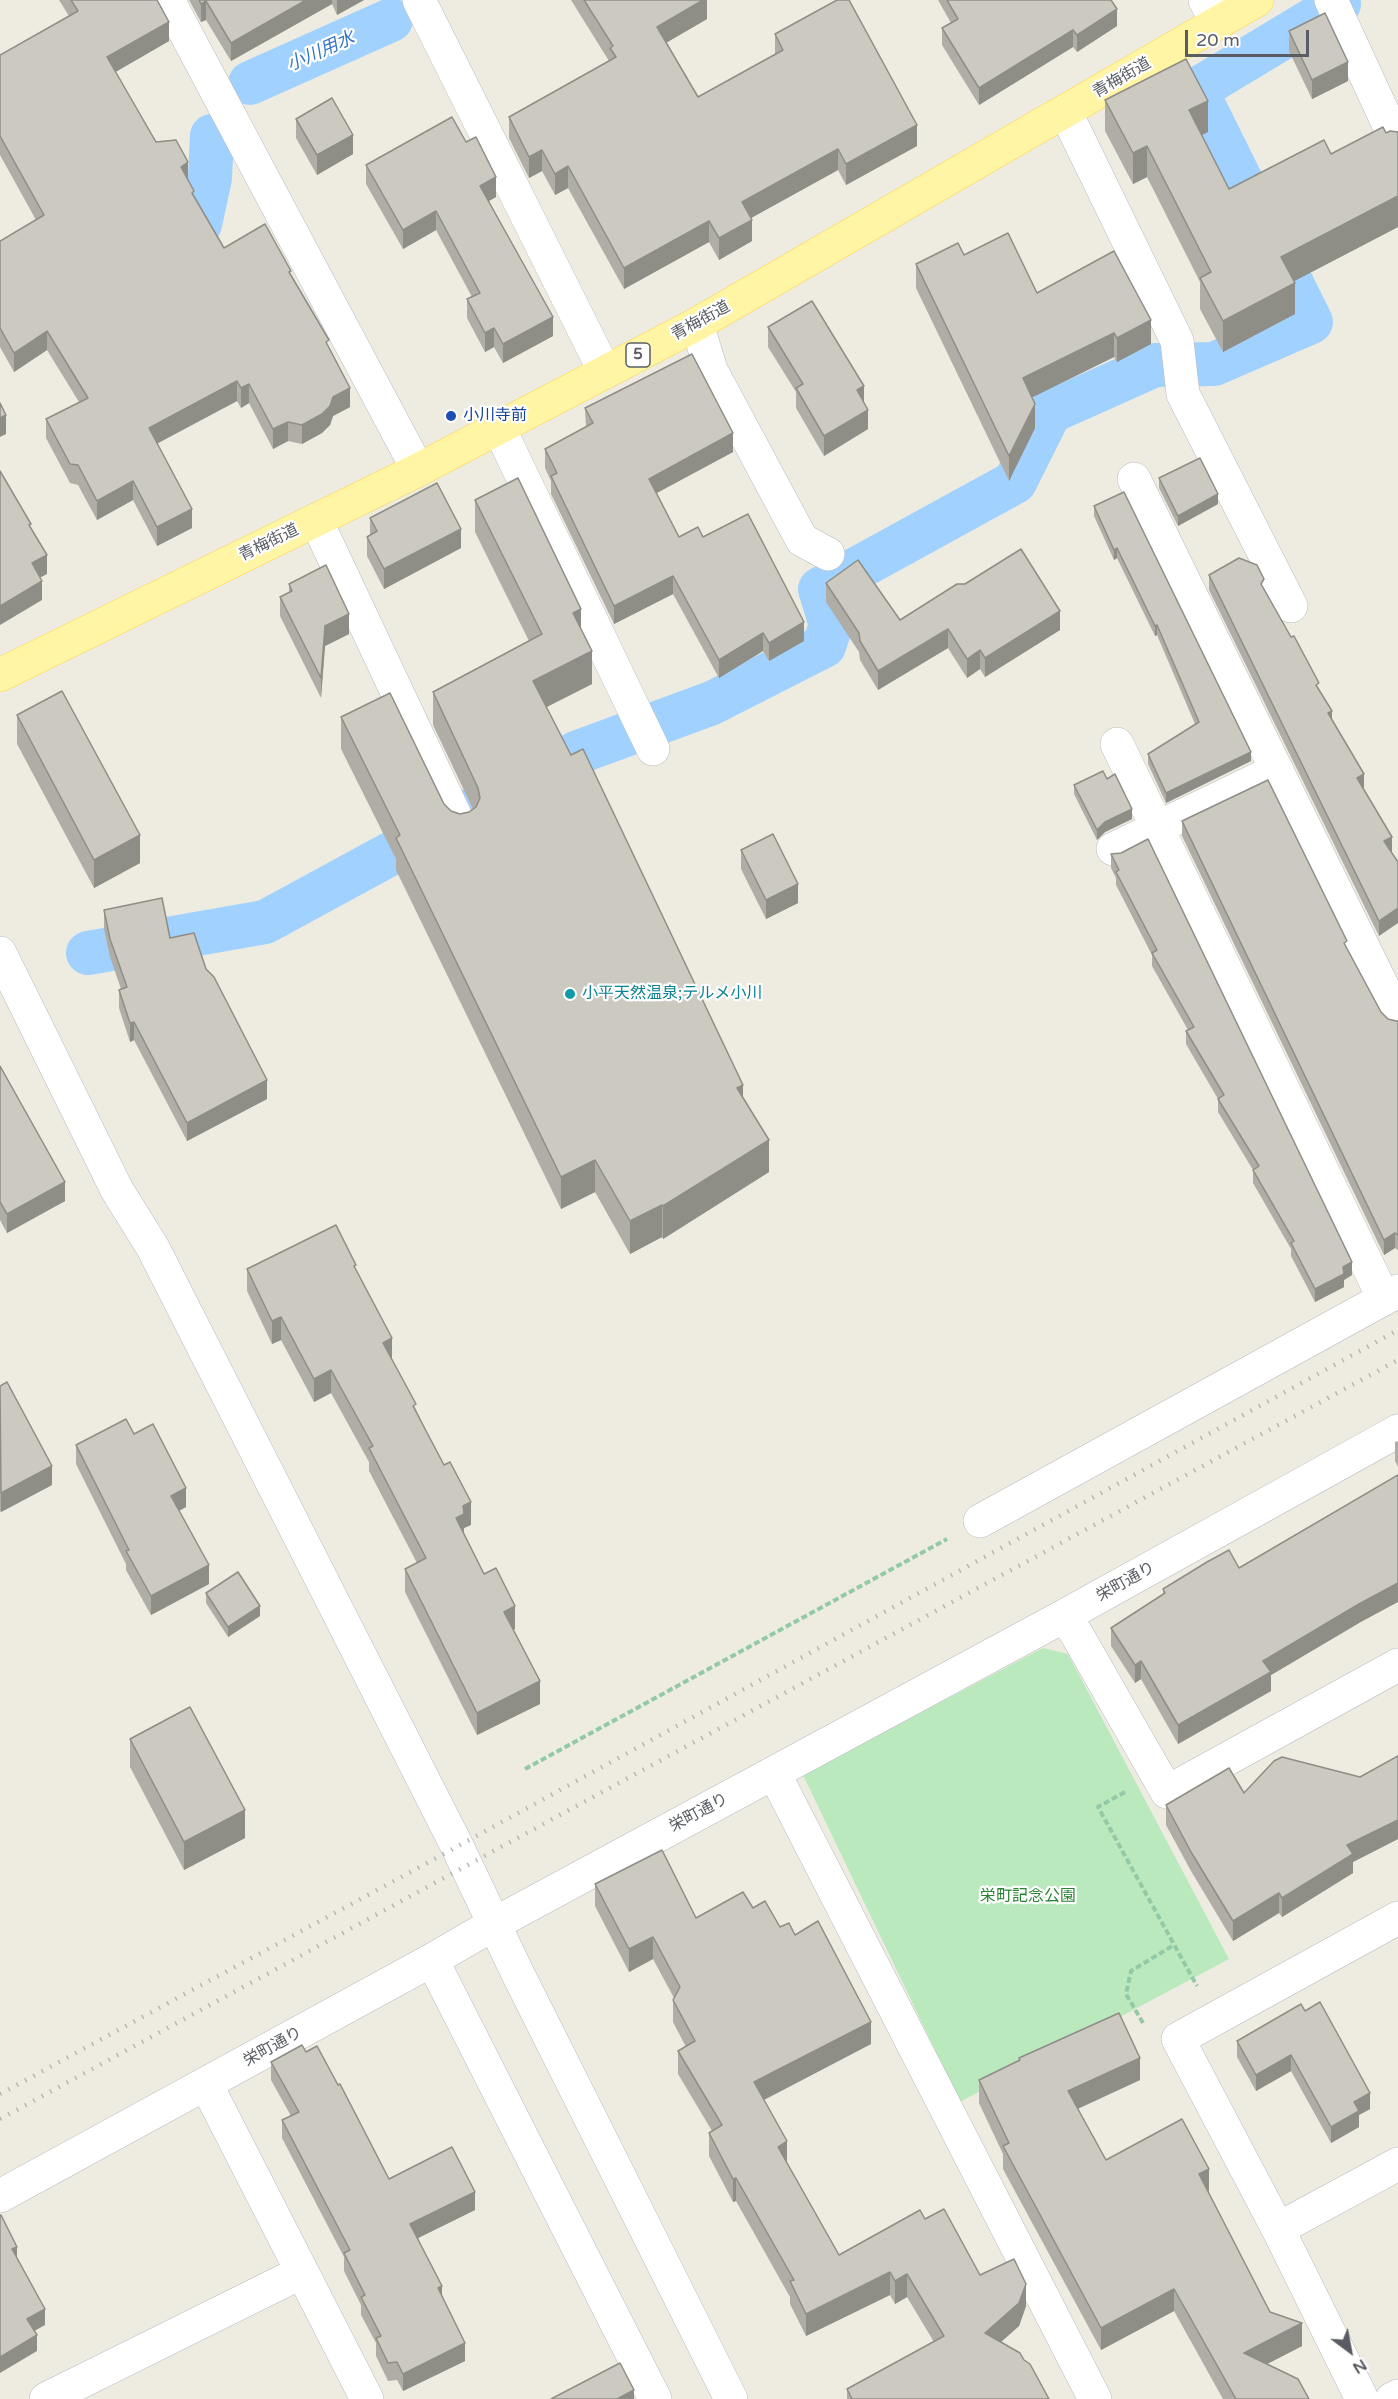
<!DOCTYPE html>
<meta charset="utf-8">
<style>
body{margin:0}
#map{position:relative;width:1398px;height:2399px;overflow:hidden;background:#eeece1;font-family:"Varela Round",sans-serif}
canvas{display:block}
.north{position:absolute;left:1320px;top:2321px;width:60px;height:60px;-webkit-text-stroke:4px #fff;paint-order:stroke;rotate:148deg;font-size:16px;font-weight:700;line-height:24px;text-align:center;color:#595d63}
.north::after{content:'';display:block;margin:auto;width:21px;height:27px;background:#595d63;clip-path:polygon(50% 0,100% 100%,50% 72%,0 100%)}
.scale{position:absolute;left:1185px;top:30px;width:124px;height:27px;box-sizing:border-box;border:3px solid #595d63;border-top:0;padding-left:8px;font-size:18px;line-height:21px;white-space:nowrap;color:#595d63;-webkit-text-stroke:4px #fff;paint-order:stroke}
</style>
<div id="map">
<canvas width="1398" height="2399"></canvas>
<div class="north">N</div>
<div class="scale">20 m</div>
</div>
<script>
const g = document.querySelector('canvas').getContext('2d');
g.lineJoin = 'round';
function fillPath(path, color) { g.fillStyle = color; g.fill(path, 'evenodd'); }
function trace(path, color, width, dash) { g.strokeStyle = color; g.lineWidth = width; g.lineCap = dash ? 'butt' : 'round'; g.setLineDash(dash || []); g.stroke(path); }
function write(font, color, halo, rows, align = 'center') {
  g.font = font + ' "Varela Round","Noto Sans JP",sans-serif'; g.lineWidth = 4.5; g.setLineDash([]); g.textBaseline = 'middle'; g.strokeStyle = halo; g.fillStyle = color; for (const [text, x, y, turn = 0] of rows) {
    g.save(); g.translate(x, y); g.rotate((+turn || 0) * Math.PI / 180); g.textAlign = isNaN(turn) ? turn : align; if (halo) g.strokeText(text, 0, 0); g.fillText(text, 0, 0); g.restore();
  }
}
fillPath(new Path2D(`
 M1043 1648 1068 1654 1229 1959 960 2102 803 1775Z`), '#bae9bd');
trace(new Path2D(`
 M250 83 391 20
 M159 248 200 224 210 178 212 136
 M88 953 265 922 576 753 712 703 824 646 831 625 820 589 1015 482 1050 412 1155 365 1214 364 1311 322 1196 90 1339 4`), '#a0d1ff', 44);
const minor = new Path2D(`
 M168 0 418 470
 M419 0 605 372
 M1205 0 1217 23
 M1331 0 1398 145
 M1065 111 1177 341 1183 394 1291 606
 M697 324 711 370 802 540 828 554
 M499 428 653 749
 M1134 479 1398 1018
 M316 520 461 828
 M1117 744 1384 1299
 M1113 849 1277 770
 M0 953 117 1190 153 1248 457 1846 517 1972 731 2399
 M980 1521 1398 1291
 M1064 1616 1076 1633 1167 1792 1398 1665
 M774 1773 1095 2399
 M432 1960 655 2399
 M206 2084 367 2399
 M0 2196 432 1960 494 1924 1064 1616 1398 1431
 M1278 2229 1398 2164
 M46 2399 302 2272
 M1362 2399 1278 2229 1178 2039 1398 1918
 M1392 2399 1398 2396`);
const major = new Path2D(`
 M0 675 418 470 697 324 1257 0`);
trace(minor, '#b9bbc1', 34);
trace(major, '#ffd549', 34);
trace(new Path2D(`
 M525 1769 947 1539
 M1125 1792 1098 1807 1197 1986
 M1143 2023 1126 1994 1131 1971 1174 1945`), '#93caa5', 4, [6, 3]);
trace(minor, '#fff', 33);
trace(major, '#fff5a5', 33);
trace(new Path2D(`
 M0 2094 429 1862 1398 1330
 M0 2119 1398 1360`), '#b5b6b6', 4.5, [1.5, 8]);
fillPath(new Path2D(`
 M59 0H138L169 41 115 72 156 142 188 180 194 197 224 248 291 277 329 347 350 407 333 416 330 425 322 433 302 444 288 441 273 449 249 403 241 408 237 401 157 443 192 528 157 546 133 500 97 520 78 485 70 483 46 438V419L79 402 47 350 14 372 0 347V241L36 220 0 155V55L69 16Z
 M189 0H364L337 15 332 4 231 61 206 20 201 22Z
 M571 0H707V19L666 43 698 97 775 55V34L917 146 846 185 838 170 751 218 752 241 719 260 709 242 624 289 568 188 555 195 542 171 529 178 509 138V117L609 61Z
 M938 0H1111L1117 26 1077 52 1073 47 979 105 942 45V28L951 23Z
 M1289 31 1348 81 1312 99 1289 51Z
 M1105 100 1208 132 1202 135 1229 189 1331 154 1386 133 1398 132V227L1294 281 1295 314 1223 352 1200 309V282L1147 177 1133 184 1105 131Z
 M296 119 353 154 317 175 296 138Z
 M366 165 496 197 489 201 553 336 503 363 494 347 485 352 467 318V299L472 297 436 230 403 249 366 184Z
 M964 255 1037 293 1151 344 1117 362 1114 357 1032 397 1035 428 1009 481 916 288V264Z
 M768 327 864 402 868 429 824 456 796 408V392L768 347Z
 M585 408 733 452 657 493 679 537H703L804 641 769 661 763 651 719 678 673 594 614 624 551 494V481L545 468V449L586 427Z
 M1159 478 1218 504 1178 526 1159 488Z
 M475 500 581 628 592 684 546 707 743 1098 769 1172 663 1239 662 1237 630 1254 595 1192 561 1209 396 870V859L341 749V717L444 804 451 811 460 814 469 812 473 809 433 725V692L529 641 475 532Z
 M1094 506 1251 761 1166 803 1148 764V754L1195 724 1157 635 1155 636 1117 558 1114 560 1094 516Z
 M370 518 461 548 384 589 367 556V537L370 535Z
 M1209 575 1264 588 1319 690 1332 720 1392 851 1391 852 1379 936 1209 590Z
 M826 583 900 620 1060 630 985 677 980 669 967 678 948 648 878 690 860 660 859 652 826 602Z
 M289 584 349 634 325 646 321 698 280 616V597L289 592Z
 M17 715 140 863 94 888 17 744Z
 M1074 785 1132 819 1105 832 1097 840 1074 794Z
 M1182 821 1347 949 1381 1012 1388 1019 1396 1021H1398V1250L1395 1248 1384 1255 1182 836Z
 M741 850 798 903 766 919 741 869Z
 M1111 854 1352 1275 1344 1280V1287L1315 1302 1291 1256V1249L1253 1183V1170L1218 1112V1099L1186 1044V1031L1188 1030 1152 966V955L1116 885V878L1111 868Z
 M104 910 206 969 267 1099 187 1141 134 1040 130 1042 119 1008V990L121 989 110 957 104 929Z
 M0 1066 65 1201 7 1233 0 1220Z
 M247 1269 356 1271 392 1359 471 1525 464 1528V1534L484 1574 515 1629 513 1630 540 1704 477 1735 405 1592V1569L417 1563 369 1471V1462L331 1393 314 1402 281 1340 272 1344 247 1291Z
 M0 1386 52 1485 1 1512 0 1511Z
 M134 1434 186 1507 179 1511 209 1584 151 1615 126 1570V1564L76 1464V1445Z
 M1398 1441V1467L1395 1461V1442Z
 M1239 1568 1359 1623 1271 1675V1691L1178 1744 1141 1679 1135 1683 1111 1646V1628L1163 1594V1589Z
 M206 1593 260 1616 228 1637 206 1603Z
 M130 1739 245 1838 184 1870 130 1767Z
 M1398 1756V1839L1353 1862V1873L1282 1917 1279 1913 1233 1941 1191 1871 1166 1825V1805L1360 1777Z
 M595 1884 696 1918 753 1908 780 1927 795 1935 871 2044 764 2100 787 2163 839 2255 925 2219 980 2275 1026 2306 1019 2326 1001 2342 1024 2360 1049 2399H847V2389L934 2342 907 2297 895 2304 890 2295 806 2336 790 2304V2297L736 2201 733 2202 709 2156V2133L712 2131 678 2074V2051L686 2047 673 2022V2000L674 1998 653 1959 629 1972 595 1906Z
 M1301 2004 1370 2109 1359 2115V2127L1331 2143 1291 2071 1256 2091 1237 2057V2041Z
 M1019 2058 1140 2080 1078 2109 1106 2160 1209 2191 1208 2192 1270 2312 1302 2346 1267 2364 1309 2399H1223L1174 2311 1101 2350 1003 2169V2154L979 2103V2080L1019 2061Z
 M271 2062 389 2179 475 2210 418 2238 442 2296 465 2361 403 2391 397 2380 388 2381 376 2356V2343L361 2315V2305L344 2271V2257L282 2138V2120L291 2116 271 2080Z`), '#afada5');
fillPath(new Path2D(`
 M306 0H332V4L231 61V43Z
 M337 0H364L337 15Z
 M703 0H707V19L657 48V27Z
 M206 1V20L201 22V4Z
 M1117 9V26L1077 52V35Z
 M169 22V41L107 77V57Z
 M1073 30V47L979 105V88Z
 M1348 62V81L1312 99V80Z
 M1208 101V132L1189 141V110Z
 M917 125V146L846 185V164Z
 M353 135V154L317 175V155Z
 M1147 146V177L1133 184V153Z
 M838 149V170L742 223V202Z
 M542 150V171L529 178V157Z
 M188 162V181L181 167Z
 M568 166V188L555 195V174Z
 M496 177V197L480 206V186Z
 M1398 196V227L1281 288V257Z
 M436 211V230L403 249V230Z
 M752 220V241L719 260V238Z
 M709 221V242L624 289V268Z
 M1295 283V314L1223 352V321Z
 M553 317V336L503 363V344Z
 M1151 320V344L1117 362V338Z
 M494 328V347L485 352V333Z
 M47 331V350L14 372V353Z
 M1114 333V357L1023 402V378Z
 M237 381V401L149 448V428Z
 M249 384V403L241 408V388Z
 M864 386V405L857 390Z
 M350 388V407L333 416 330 425 322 433 302 444V425L333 397Z
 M1035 404V428L1009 481V456Z
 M868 410V429L824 456V436Z
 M6 415V434L0 437V418Z
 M288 422V441L273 449V429Z
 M733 433V452L649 497V479Z
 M133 481V500L97 520V501Z
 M1218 494V504L1178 526V516Z
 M192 509V528L157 546V527Z
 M461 529V548L384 589V569Z
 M1117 548V558L1114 560V550Z
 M47 555V574L32 582V563Z
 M673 576V594L614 624V606Z
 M42 581V600L0 625V606Z
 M581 609V641L573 613Z
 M1060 611V630L985 677V658Z
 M349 614V634L325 646 321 698V678L325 626Z
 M804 622V641L769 661V643Z
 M1157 625V635L1155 636V626Z
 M948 629V648L878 690V671Z
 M763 633V651L719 678V660Z
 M980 650V669L967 678V659Z
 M592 651V684L533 714V681Z
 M1332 711V725L1328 713Z
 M1251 752V761L1166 803V793Z
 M1364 774V789L1357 778Z
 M1132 809V819L1105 832 1097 840V830L1105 822Z
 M140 835V863L94 888V860Z
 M1392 837V851L1384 856V841Z
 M798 884V903L766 919V900Z
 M1398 908V923L1379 936V921Z
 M134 1022V1040L130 1042V1023Z
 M267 1080V1099L187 1141V1123Z
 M743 1085V1118L737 1088Z
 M769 1140V1172L663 1239V1206Z
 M595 1160V1192L561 1209V1177Z
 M65 1182V1201L7 1233V1214Z
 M662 1205V1237L630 1254V1221Z
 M1395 1233V1248L1384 1255V1240Z
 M1352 1262V1275L1344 1280V1287L1315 1302V1289L1343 1267Z
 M281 1317V1340L272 1344V1321Z
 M392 1338V1361L383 1343Z
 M331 1370V1393L314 1402V1379Z
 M52 1466V1485L1 1512V1493Z
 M186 1488V1507L171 1515V1496Z
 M471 1502V1525L464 1528V1537L456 1518 463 1506Z
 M209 1565V1584L151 1615V1596Z
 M1398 1583V1602L1359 1623 1271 1675V1691L1178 1744V1725L1263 1661 1359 1604Z
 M260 1606V1616L228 1637V1627Z
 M515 1606V1629L504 1635V1612Z
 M1141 1661V1679L1135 1683V1665Z
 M540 1681V1704L477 1735V1713Z
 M245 1810V1838L184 1870V1842Z
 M1398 1820V1839L1353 1862V1873L1282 1917V1898L1347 1845Z
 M1279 1893V1913L1233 1941V1921Z
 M653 1937V1959L629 1972V1949Z
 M871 2022V2044L754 2105V2082Z
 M1291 2055V2071L1256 2091V2075Z
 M1140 2058V2080L1068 2113V2091Z
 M1370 2093V2109L1359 2115V2127L1331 2143V2127L1354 2102Z
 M787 2141V2163L778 2169V2147Z
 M1209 2169V2191L1199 2196V2174Z
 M736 2178V2201L733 2202V2179Z
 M475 2192V2210L410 2242V2224Z
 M17 2247V2263L12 2249Z
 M890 2272V2295L806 2336V2314Z
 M907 2274V2297L895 2304V2281Z
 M1026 2284V2306L1019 2326 985 2356V2333Z
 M442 2286V2304L438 2288Z
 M1174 2289V2311L1101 2350V2328Z
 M45 2309V2325L27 2335V2319Z
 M1302 2323V2346L1244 2376V2353Z
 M37 2335V2351L0 2373V2357Z
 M465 2343V2361L403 2391V2374Z
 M634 2390V2399H617Z`), '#8e8d86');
const building = new Path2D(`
 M71 0H157L169 22 107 57 156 142 176 140 188 162 181 167 194 191 192 193 224 248 265 224 291 271 289 272 329 340 326 342 350 388 333 397 330 406 322 414 302 425 288 422 273 429 249 384 241 388 237 381 149 428 192 509 157 527 133 481 97 501 78 465 70 464 46 419 88 398 47 331 14 353 0 328V241L44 215 0 136V55L78 11Z
 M199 0H306L231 43 206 1 201 4Z
 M584 0H703L657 27 698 97 783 50 775 34 837 0H849L917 125 846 164 838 149 742 202 752 220 719 238 709 221 624 268 568 166 555 174 542 150 529 157 509 117 616 57 610 48 613 46Z
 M947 0H1111L1117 9 1077 35 1073 30 979 88 942 28 958 19Z
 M1325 13 1348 62 1312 80 1289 31Z
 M1186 59 1208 101 1189 110 1229 189 1324 140 1331 154 1383 127 1386 133 1390 131 1398 132V196L1281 257 1295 283 1223 321 1200 278 1211 272 1147 146 1133 153 1105 100Z
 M332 98 353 135 317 155 296 119Z
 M452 117 466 142 476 137 496 177 480 186 553 317 503 344 494 328 485 333 467 299 480 293 436 211 403 230 366 165Z
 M1008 233 1037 293 1114 251 1151 320 1117 338 1114 333 1023 378 1035 404 1009 456 916 264 958 243 964 255Z
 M812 301 864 386 857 390 868 410 824 436 796 388 803 384 768 327Z
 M692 354 733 433 649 479 679 537 698 527 703 537 748 514 804 622 769 643 763 633 719 660 673 576 614 606 551 476 557 473 545 449 593 423 585 408Z
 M0 403 6 415 0 418Z
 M1200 458 1218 494 1178 516 1159 478Z
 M0 471 31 524 29 525 47 555 32 563 42 581 0 606Z
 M518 478 581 609 573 613 592 651 533 681 571 755 583 749 743 1085 737 1088 769 1140 663 1206 662 1205 630 1221 595 1160 561 1177 396 838 400 835 341 717 390 693 444 804 451 811 460 814 469 812 476 807 480 798 478 788 433 692 542 634 475 500Z
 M437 483 461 529 384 569 367 537 377 531 370 518Z
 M1124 492 1251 752 1166 793 1148 754 1199 722 1157 625 1155 626 1117 548 1114 550 1094 506Z
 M1021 549 1060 611 985 658 980 650 967 659 948 629 878 671 860 641 859 633 826 583 858 560 900 620 957 584H965Z
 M1239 558 1257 565 1264 579 1261 584 1291 637 1294 636 1319 683 1316 685 1332 711 1328 713 1364 774 1357 778 1392 837 1384 841 1398 862V908L1379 921 1209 575Z
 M326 565 349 614 325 626 321 678 280 597 292 591 289 584Z
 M62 691 140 835 94 860 17 715Z
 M1103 771 1107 779 1115 774 1132 809 1105 822 1097 830 1074 785Z
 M1268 780 1347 941 1344 943 1381 1012 1388 1019 1396 1021H1398V1235L1395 1233 1384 1240 1182 821Z
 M773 834 798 884 766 900 741 850Z
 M1148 839 1352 1262 1343 1267 1344 1274 1315 1289 1291 1243 1294 1241 1253 1170 1259 1166 1218 1099 1224 1095 1186 1031 1194 1027 1152 953 1157 950 1116 872 1119 870 1111 854 1121 853Z
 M162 898 170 938 194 933 206 969 214 977 267 1080 187 1123 134 1022 130 1023 119 990 127 987 110 939 104 910Z
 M0 1066 65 1182 7 1214 0 1202Z
 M336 1225 356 1265 354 1266 392 1338 383 1343 416 1404 413 1406 444 1465 450 1462 471 1502 463 1506 464 1514 456 1518 484 1574 496 1568 515 1606 504 1612 540 1681 477 1713 405 1569 426 1558 369 1448 373 1446 331 1370 314 1379 281 1317 272 1321 247 1269Z
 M7 1382 52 1466 1 1493 0 1386Z
 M126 1419 134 1434 153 1424 186 1488 171 1496 209 1565 151 1596 126 1551 129 1550 76 1445Z
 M1398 1475V1583L1359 1604 1263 1661 1271 1672 1178 1725 1141 1661 1135 1665 1111 1628 1165 1593 1163 1589 1207 1562 1229 1550 1239 1568Z
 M238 1572 260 1606 228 1627 206 1593Z
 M190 1707 245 1810 184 1842 130 1739Z
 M1398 1756V1820L1347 1845 1353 1854 1282 1898 1279 1893 1233 1921 1191 1852 1166 1805 1229 1768 1244 1793 1274 1761 1282 1757 1360 1777Z
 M662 1850 696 1918 743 1892 753 1908 765 1901 780 1927 789 1923 795 1935 818 1921 871 2022 754 2082 787 2141 778 2147 839 2255 920 2210 925 2219 944 2209 980 2275 1014 2259 1026 2284 1019 2303 985 2333 1020 2353 1024 2360 1030 2364 1049 2399H852L847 2389 944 2336 907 2274 895 2281 890 2272 806 2314 790 2281 794 2280 736 2178 733 2179 709 2133 722 2125 678 2051 695 2041 673 2000 680 1987 653 1937 629 1949 595 1884Z
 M1320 2002 1370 2093 1354 2102 1359 2111 1331 2127 1291 2055 1256 2075 1237 2041 1301 2004 1305 2011Z
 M1119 2013 1140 2058 1068 2091 1106 2160 1182 2119 1209 2169 1199 2174 1270 2312 1302 2323 1244 2353 1298 2379 1309 2399H1236L1174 2289 1101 2328 1003 2146 1009 2143 979 2080 1020 2060 1019 2058Z
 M302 2045 306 2052 317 2046 338 2085 340 2084 389 2179 452 2147 475 2192 410 2224 442 2286 438 2288 465 2343 403 2374 397 2362 388 2363 376 2338 381 2336 361 2297 365 2295 344 2253 350 2250 282 2120 299 2112 271 2062Z
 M0 2215H1L17 2247 12 2249 45 2309 27 2319 37 2335 0 2357Z
 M620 2363 634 2390 617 2399H551Z`);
fillPath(building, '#cbc9c0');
trace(building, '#8e8d86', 1.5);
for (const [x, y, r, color] of [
 [451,416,6,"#1a4fb4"],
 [570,994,6,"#0f9aa8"]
]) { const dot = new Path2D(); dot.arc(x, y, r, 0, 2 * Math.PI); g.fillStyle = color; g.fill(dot); trace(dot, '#fff', 2); }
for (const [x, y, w] of [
 [638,355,24]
]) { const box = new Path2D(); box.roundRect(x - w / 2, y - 12, w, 24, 4.5); g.fillStyle = '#fff'; g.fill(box); trace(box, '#595d63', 1.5); }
write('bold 15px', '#595d63', null, [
 ["5",638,355]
]);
write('16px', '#595d63', '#fff', [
 ["青梅街道",1122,78,-30],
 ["青梅街道",701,321,-29],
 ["青梅街道",269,543,-26],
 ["栄町通り",1126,1582,-29],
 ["栄町通り",699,1813,-28],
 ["栄町通り",273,2047,-29]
]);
write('16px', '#164399', '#fff', [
 ["小川寺前",463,416]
], 'left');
write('16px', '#0d838f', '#fff', [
 ["小平天然温泉;テルメ小川",582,994]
], 'left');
write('16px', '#2b8233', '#fff', [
 ["栄町記念公園",1028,1897]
]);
write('italic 18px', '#3574c5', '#fff', [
 ["小川用水",321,52,-24]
]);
</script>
